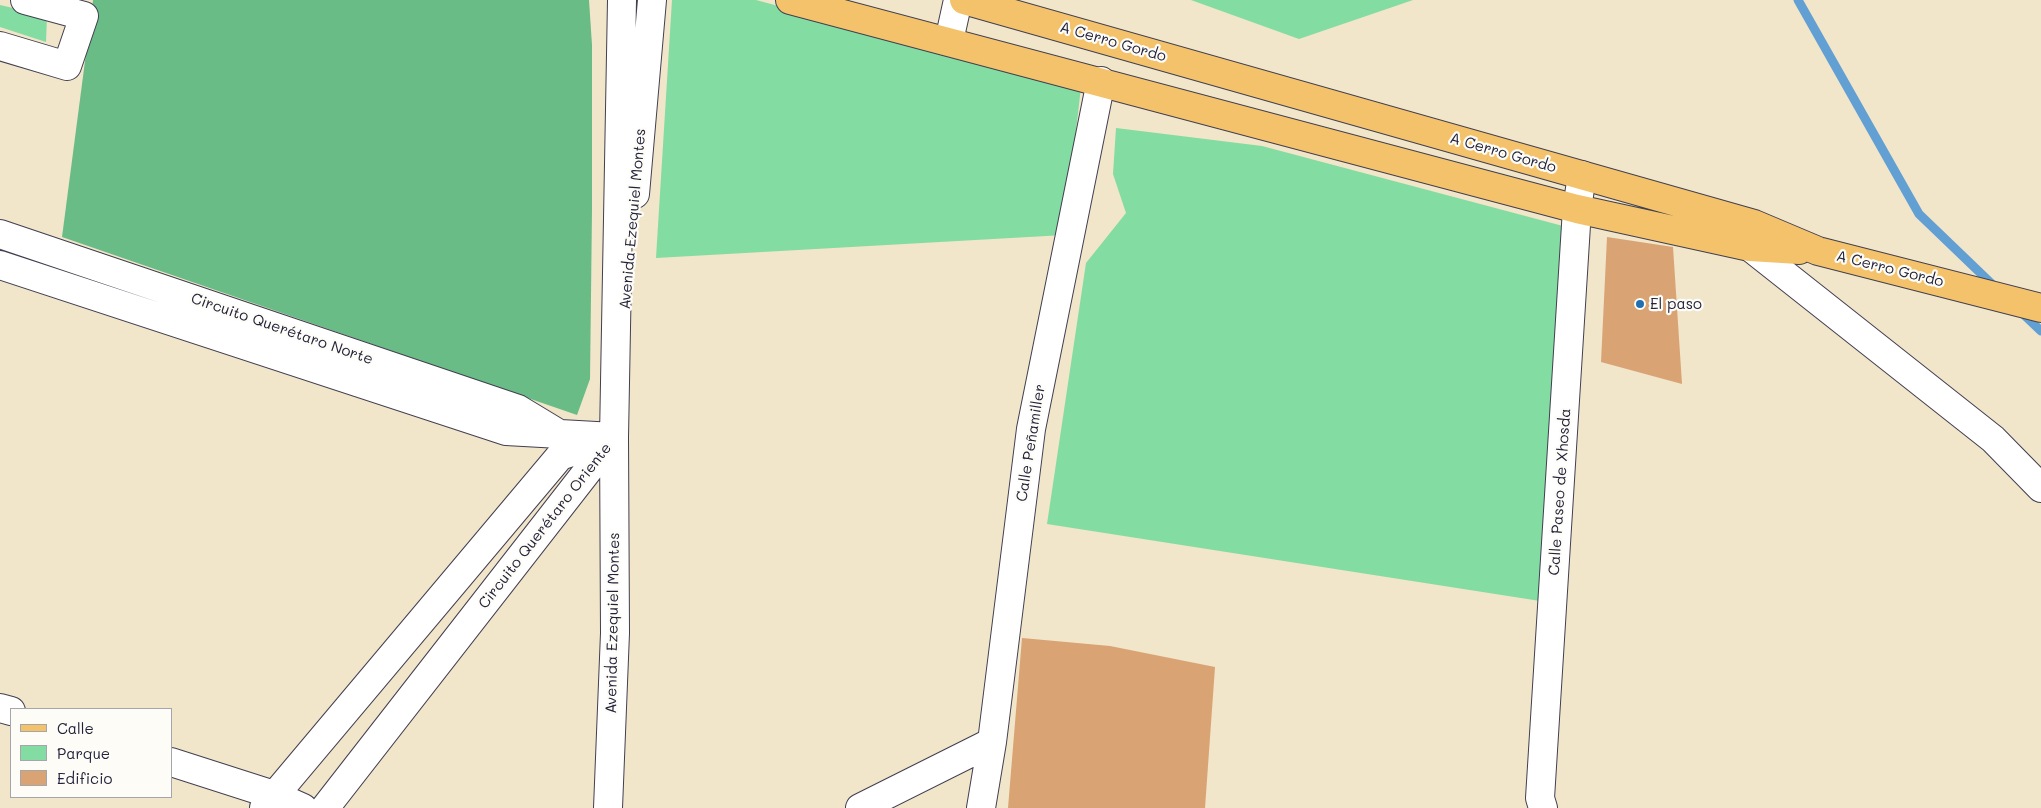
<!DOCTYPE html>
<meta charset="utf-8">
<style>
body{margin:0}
#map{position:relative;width:2041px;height:808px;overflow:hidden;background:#f1e5ca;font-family:Mali,sans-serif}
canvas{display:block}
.legend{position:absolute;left:10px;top:708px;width:162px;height:90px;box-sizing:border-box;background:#fdfcf7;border:1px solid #a5a5ac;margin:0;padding:6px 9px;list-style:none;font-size:15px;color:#22223b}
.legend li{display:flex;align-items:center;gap:10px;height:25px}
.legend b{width:25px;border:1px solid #a5a5ac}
</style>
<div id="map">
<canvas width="2041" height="808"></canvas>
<ul class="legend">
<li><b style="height:6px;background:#f3c26a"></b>Calle</li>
<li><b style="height:14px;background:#83dca1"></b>Parque</li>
<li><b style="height:14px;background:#d9a374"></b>Edificio</li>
</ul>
</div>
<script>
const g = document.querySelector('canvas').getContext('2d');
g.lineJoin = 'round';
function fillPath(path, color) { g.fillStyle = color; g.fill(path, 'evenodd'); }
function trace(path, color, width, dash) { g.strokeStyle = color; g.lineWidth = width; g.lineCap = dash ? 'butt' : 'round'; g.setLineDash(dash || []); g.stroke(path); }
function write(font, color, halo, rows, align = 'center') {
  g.font = font + ' Mali,sans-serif'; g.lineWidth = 4.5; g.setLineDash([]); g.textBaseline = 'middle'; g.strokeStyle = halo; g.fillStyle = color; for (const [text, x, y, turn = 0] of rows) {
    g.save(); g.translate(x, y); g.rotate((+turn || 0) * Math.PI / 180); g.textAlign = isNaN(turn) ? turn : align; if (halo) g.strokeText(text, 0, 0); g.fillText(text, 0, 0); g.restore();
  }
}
fillPath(new Path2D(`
 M672 0H756L1081 87 1064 235 656 258Z
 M1191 0H1413L1299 39Z
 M0 5 47 16 46 42 0 27Z
 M1116 128 1262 146 1563 226 1553 603 1047 524 1086 263 1126 213 1113 174Z`), '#83dca1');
fillPath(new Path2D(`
 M93 0H589L592 45V210L590 379 577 415 62 237Z`), '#6abc87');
trace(new Path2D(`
 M1798 0 1919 214 1996 288
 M2021 312 2041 331`), '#629fd3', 9);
fillPath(new Path2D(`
 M1607 237 1673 247 1682 384 1601 362Z
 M1022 638 1110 646 1215 667 1205 808H1008Z`), '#d9a374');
const minor = new Path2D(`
 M949 41 958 0
 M0 46 67 66 84 16 25 0
 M635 194 652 0
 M0 234 518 409 556 432
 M1752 235 1750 247 1993 439 2041 488
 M0 265 506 431 614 437
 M0 708 11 711
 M171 762 274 795 303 808
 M264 808 560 456 600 442
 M325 808 614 437
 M608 808 615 633 614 437 622 0
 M860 808 992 742
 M981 808 992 742 1031 429 1101 81
 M1543 808 1540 798 1577 209 1582 175`);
const major = new Path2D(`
 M790 0 1577 209 1750 247 1799 250
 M964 0 1754 224 1818 251 2041 308`);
trace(minor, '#413f50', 30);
trace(major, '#413f50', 30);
trace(minor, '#fff', 28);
trace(major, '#f3c26a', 28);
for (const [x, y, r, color] of [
 [1640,304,5,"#1f6fb2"]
]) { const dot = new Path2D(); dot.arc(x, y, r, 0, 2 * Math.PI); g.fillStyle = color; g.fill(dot); trace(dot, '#fdfcf7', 2); }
write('15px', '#22223b', '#fdfcf7', [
 ["A Cerro Gordo",1113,42,16],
 ["A Cerro Gordo",1503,153,16],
 ["Avenida Ezequiel Montes",633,219,-85],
 ["A Cerro Gordo",1890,269,14],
 ["Circuito Querétaro Norte",282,329,19],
 ["Calle Peñamiller",1031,443,-81],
 ["Calle Paseo de Xhosda",1560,492,-86],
 ["Circuito Querétaro Oriente",545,526,-52],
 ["Avenida Ezequiel Montes",613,623,-89]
]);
write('15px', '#22223b', '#fdfcf7', [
 ["El paso",1650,304]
], 'left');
</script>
